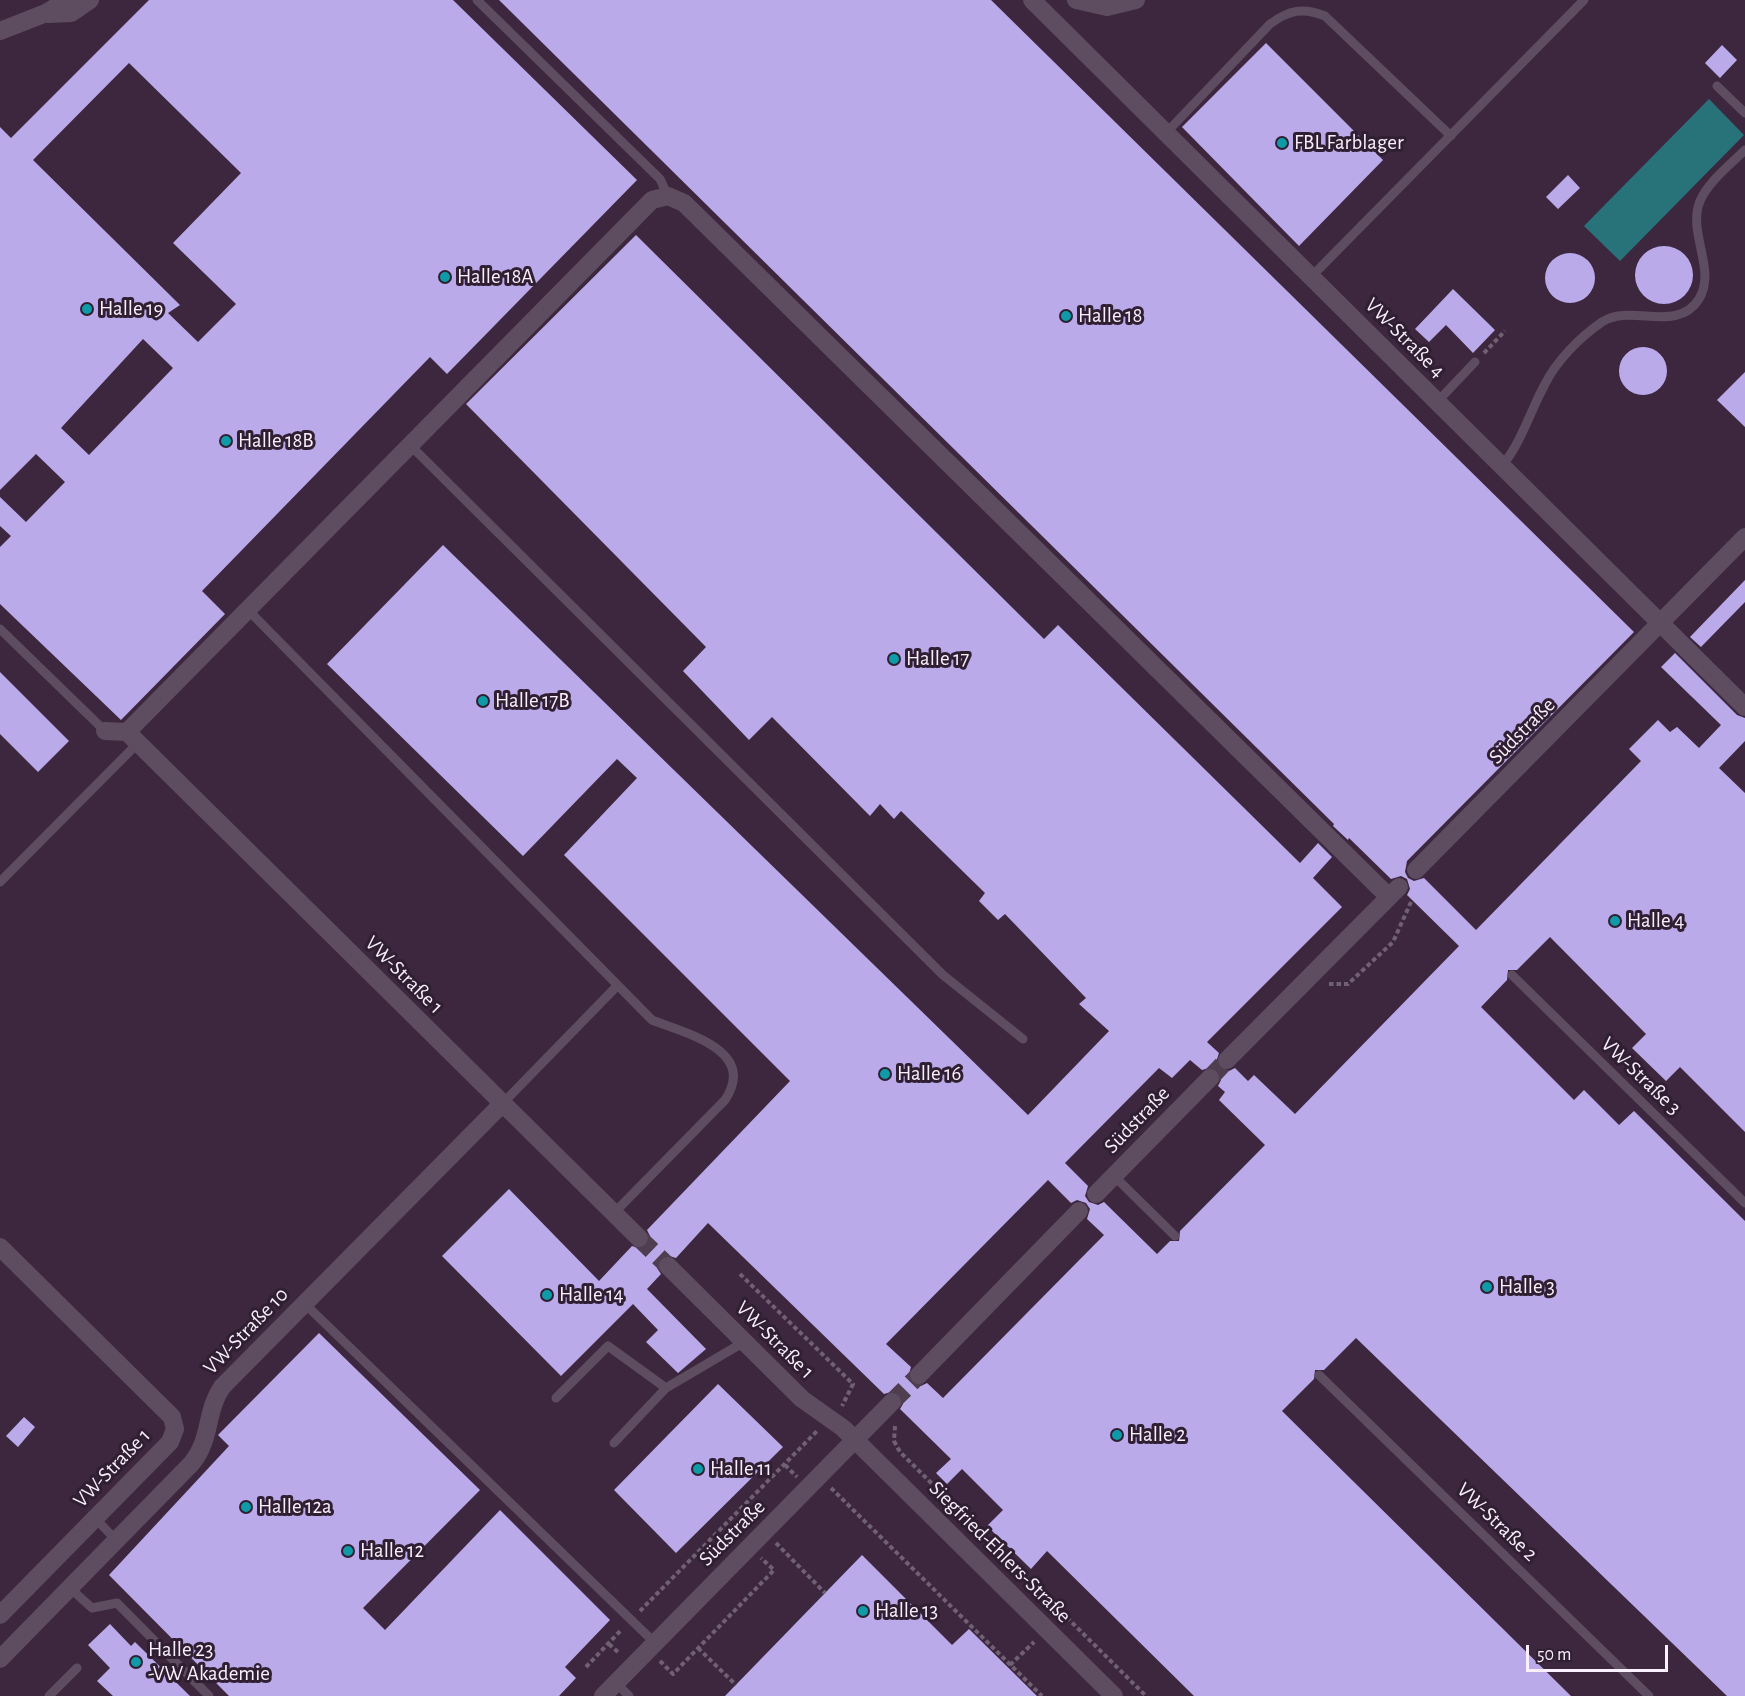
<!DOCTYPE html>
<meta charset="utf-8">
<style>
body{margin:0}
#map{position:relative;width:1745px;height:1696px;overflow:hidden;background:#301f32;font-family:"Alegreya Sans",sans-serif}
canvas{display:block}
.scale{position:absolute;left:1526px;top:1645px;width:142px;height:27px;box-sizing:border-box;border:3px solid #faeffc;border-top:0;padding-left:8px;font-size:18px;line-height:21px;white-space:nowrap;color:#faeffc;-webkit-text-stroke:4px #301f32;paint-order:stroke}
</style>
<div id="map">
<canvas width="1745" height="1696"></canvas>
<div class="scale">50 m</div>
</div>
<script>
const g = document.querySelector('canvas').getContext('2d');
g.lineJoin = 'round';
function fillPath(path, color) { g.fillStyle = color; g.fill(path, 'evenodd'); }
function trace(path, color, width, dash) { g.strokeStyle = color; g.lineWidth = width; g.lineCap = dash ? 'butt' : 'round'; g.setLineDash(dash || []); g.stroke(path); }
function write(font, color, halo, rows, align = 'center') {
  g.font = font + ' "Alegreya Sans",sans-serif'; g.lineWidth = 6; g.setLineDash([]); g.textBaseline = 'middle'; g.strokeStyle = halo; g.fillStyle = color; for (const [text, x, y, turn = 0] of rows) {
    g.save(); g.translate(x, y); g.rotate((+turn || 0) * Math.PI / 180); g.textAlign = isNaN(turn) ? turn : align; if (halo) g.strokeText(text, 0, 0); g.fillText(text, 0, 0); g.restore();
  }
}
fillPath(new Path2D(`
 M0 0H1745V1696H0Z`), '#3c273f');
fillPath(new Path2D(`
 M1709 99 1744 135 1620 261 1584 226Z`), '#287379');
fillPath(new Path2D(`
 M149 0H453L637 180 447 374 430 357 202 591 225 614 121 720 0 604V547L11 536 0 526V497L26 522 65 482 36 454 0 490V127L11 138ZM129 63 241 173 173 243 236 304 198 342 168 313 180 305 33 160ZM143 339 173 368 89 455 61 428Z
 M499 0H991L1634 632 1407 861 1405 872 1408 878 1414 881 1424 878 1476 930 1641 761 1629 749 1658 720 1670 732 1677 727 1699 748 1721 725 1661 667 1675 653 1737 715 1745 718V741L1719 768 1745 793V1132L1680 1067 1666 1081 1632 1048 1646 1034 1550 937 1517 970H1508L1507 980 1481 1007 1574 1100 1584 1090 1619 1125 1634 1111 1745 1221V1696H1727L1356 1338 1324 1370H1315L1314 1379 1282 1411 1571 1696H1194L1047 1551 1031 1569 987 1526 1003 1510 962 1469 947 1484 936 1473 951 1459 900 1409 903 1404 900 1394 894 1391 884 1394 708 1223 676 1258 666 1255 660 1259 657 1268 661 1274 647 1289 706 1349 678 1373 646 1342 658 1330 633 1304 561 1376 442 1256 509 1189 599 1281 632 1246 641 1249 647 1245 650 1236 647 1230 790 1081 564 855 637 778 617 759 523 856 327 664 443 545 1028 1115 1109 1031 1079 1004 1086 998 1005 914 998 920 979 901 985 893 901 811 894 819 880 804 870 816 772 717 749 740 683 671 706 647 466 404 636 235 1044 639 1058 625 1300 863 1318 843 1332 857 1313 878 1342 907 1207 1042 1219 1053 1216 1062 1220 1068 1229 1071 1235 1068 1248 1081 1254 1075 1295 1114 1459 946 1407 895 1410 889 1407 879 1401 876 1391 879 1349 838 1348 840 1333 826 1334 824ZM1190 1060 1202 1070 1212 1067 1218 1070 1221 1080 1218 1086 1225 1092 1219 1100 1265 1145 1180 1231 1179 1241H1170L1157 1254 1104 1202 1098 1205 1089 1202 1085 1196 1088 1186 1065 1163 1159 1068 1172 1078ZM1048 1180 1071 1203 1077 1200 1086 1203 1090 1209 1087 1219 1104 1235 943 1398 927 1383 921 1386 912 1383 908 1377 911 1367 886 1344Z
 M1266 43 1383 160 1299 246 1182 127Z
 M1722 45 1737 60 1720 78 1705 63Z
 M1568 175 1580 188 1558 209 1546 197Z
 M1635 275a29 29 0 1 1 58 0a29 29 0 1 1-58 0Z
 M1545 278a25 25 0 1 1 50 0a25 25 0 1 1-50 0Z
 M1453 289 1495 330 1473 353 1446 325 1429 342 1415 329Z
 M1619 371a24 24 0 1 1 48 0a24 24 0 1 1-48 0Z
 M1745 372V427L1717 400Z
 M1745 580V602L1701 647 1690 637Z
 M0 672 69 741 38 772 0 734Z
 M319 1333 480 1490 363 1608 385 1630 500 1510 610 1620 565 1667 576 1678 559 1696H229L109 1575 229 1446 218 1435Z
 M718 1384 783 1447 676 1553 614 1490Z
 M24 1417 35 1427 18 1447 6 1436Z
 M862 1555 952 1645 969 1629 1037 1696H725Z
 M110 1624 131 1646 135 1642 190 1696H113L97 1681 110 1668 88 1645Z`), '#bbaaea');
trace(new Path2D(`
 M1210 1078 1227 1060
 M639 1238 668 1266
 M892 1402 919 1375`), '#4e3e50', 18, [18, 9]);
trace(new Path2D(`
 M1484 353 1505 331
 M1329 984H1348L1393 942 1411 902
 M740 1274 853 1384 842 1406
 M895 1426 894 1441 900 1452 1146 1696
 M785 1465 797 1477
 M831 1488 1042 1696
 M776 1543 825 1593
 M640 1611 818 1430
 M609 1644 620 1654
 M698 1648 736 1685
 M660 1661 673 1674 774 1570 761 1558
 M1010 1665 1034 1642
 M586 1667 622 1629`), '#706172', 4, [4.5, 3]);
trace(new Path2D(`
 M477 0 660 179 668 196
 M1717 86 1745 113
 M1166 133 1270 24C1289 10 1303 7 1325 16L1451 136
 M1311 277 1584 0
 M1437 402 1475 362
 M410 445 943 975 1023 1039
 M1502 466C1521 443 1530 412 1544 386 1556 361 1580 337 1602 322 1631 303 1677 334 1699 299 1717 269 1687 233 1700 201 1708 182 1731 164 1745 150
 M249 611 652 1020C685 1033 758 1050 725 1100L614 1213
 M0 629 105 731
 M0 882 138 743
 M1512 975 1745 1203
 M503 1103 617 986
 M1114 1176 1175 1236
 M304 1303 655 1643
 M1319 1375 1649 1696
 M556 1398 608 1346 666 1388
 M614 1443 666 1388 744 1342
 M95 1518 116 1540
 M70 1588 92 1608 117 1603 209 1696
 M616 1683 629 1696
 M49 1696 77 1668`), '#5e4c61', 9);
trace(new Path2D(`
 M1032 0 1745 707
 M1076 0 1107 7 1136 0
 M48 14 71 13 90 0
 M0 31 46 13 67 0
 M105 731 127 732 639 1238
 M127 732 652 200 668 196 684 203 1389 897
 M1416 870 1745 537
 M1227 1060 1399 887
 M1096 1194 1210 1078
 M0 1247 172 1417 175 1429 170 1442 0 1615
 M668 1266 802 1399 843 1428 1114 1696
 M919 1375 1079 1211
 M0 1659 192 1463C212 1438 205 1412 222 1387L503 1103
 M603 1696 892 1402`), '#5e4c61', 18);
for (const [x, y, r, color] of [
 [1282,143,6,"#0f9aa8"],
 [445,277,6,"#0f9aa8"],
 [87,309,6,"#0f9aa8"],
 [1066,316,6,"#0f9aa8"],
 [226,441,6,"#0f9aa8"],
 [894,659,6,"#0f9aa8"],
 [483,701,6,"#0f9aa8"],
 [1615,921,6,"#0f9aa8"],
 [885,1074,6,"#0f9aa8"],
 [1487,1287,6,"#0f9aa8"],
 [547,1295,6,"#0f9aa8"],
 [1117,1435,6,"#0f9aa8"],
 [698,1469,6,"#0f9aa8"],
 [246,1507,6,"#0f9aa8"],
 [348,1551,6,"#0f9aa8"],
 [863,1611,6,"#0f9aa8"],
 [136,1662,6,"#0f9aa8"]
]) { const dot = new Path2D(); dot.arc(x, y, r, 0, 2 * Math.PI); g.fillStyle = color; g.fill(dot); trace(dot, '#301f32', 2); }
write('21px', '#faeffc', '#301f32', [
 ["FBL Farblager",1294,143],
 ["Halle 18A",457,277],
 ["Halle 19",99,309],
 ["Halle 18",1078,316],
 ["Halle 18B",238,441],
 ["Halle 17",906,659],
 ["Halle 17B",495,701],
 ["Halle 4",1627,921],
 ["Halle 16",897,1074],
 ["Halle 3",1499,1287],
 ["Halle 14",559,1295],
 ["Halle 2",1129,1435],
 ["Halle 11",710,1469],
 ["Halle 12a",258,1507],
 ["Halle 12",360,1551],
 ["Halle 13",875,1611],
 ["Halle 23",148,1650],
 ["-VW Akademie",148,1674]
], 'left');
write('21px', '#faeffc', '#301f32', [
 ["VW-Straße 4",1405,338,45],
 ["Südstraße",1522,731,-45],
 ["VW-Straße 1",404,975,45],
 ["VW-Straße 3",1641,1076,44],
 ["Südstraße",1137,1120,-46],
 ["VW-Straße 10",246,1331,-46],
 ["VW-Straße 1",775,1340,45],
 ["VW-Straße 1",112,1468,-46],
 ["VW-Straße 2",1497,1522,44],
 ["Südstraße",732,1533,-45],
 ["Siegfried-Ehlers-Straße",1000,1552,45]
]);
</script>
